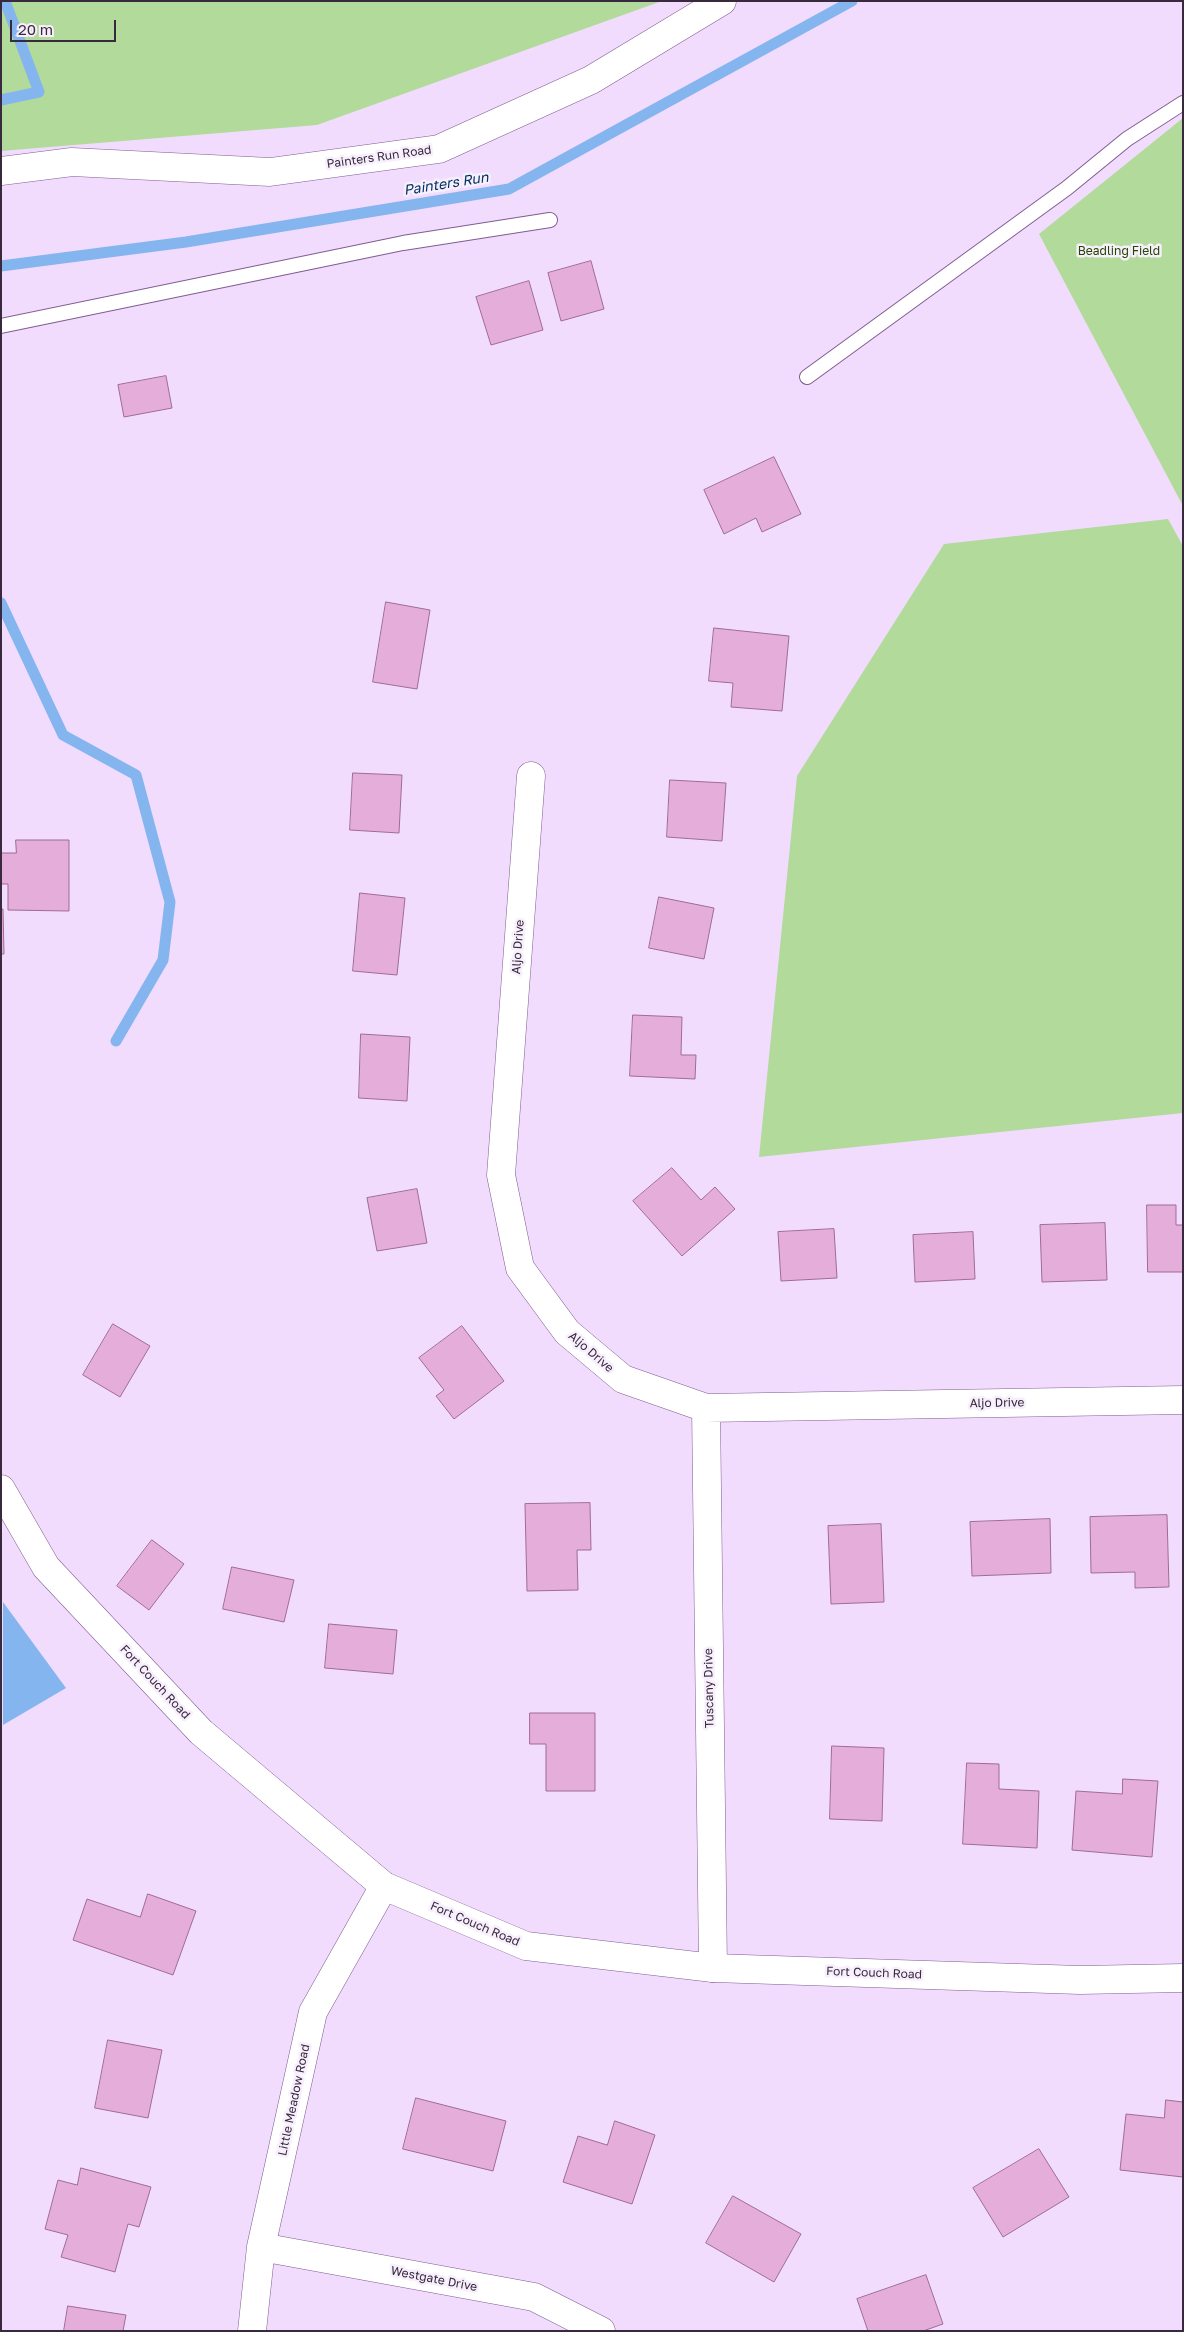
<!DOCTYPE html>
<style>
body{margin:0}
#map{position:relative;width:1184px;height:2332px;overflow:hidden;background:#f2dcfe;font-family:"Golos Text",sans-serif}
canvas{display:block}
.frame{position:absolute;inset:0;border:2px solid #38293f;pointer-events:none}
.scale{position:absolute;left:10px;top:20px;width:106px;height:22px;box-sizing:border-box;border:2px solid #38293f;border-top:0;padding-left:6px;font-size:15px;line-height:18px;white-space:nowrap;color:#38293f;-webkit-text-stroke:4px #f7effb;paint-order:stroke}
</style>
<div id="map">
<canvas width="1184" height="2332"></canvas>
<div class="frame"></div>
<div class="scale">20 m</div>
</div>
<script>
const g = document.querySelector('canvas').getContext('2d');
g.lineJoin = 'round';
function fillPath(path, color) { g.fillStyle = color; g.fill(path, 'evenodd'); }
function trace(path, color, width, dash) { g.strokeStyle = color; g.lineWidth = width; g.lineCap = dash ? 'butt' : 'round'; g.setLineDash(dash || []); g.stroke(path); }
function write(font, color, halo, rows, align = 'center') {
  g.font = font + ' "Golos Text",sans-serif'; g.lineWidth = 5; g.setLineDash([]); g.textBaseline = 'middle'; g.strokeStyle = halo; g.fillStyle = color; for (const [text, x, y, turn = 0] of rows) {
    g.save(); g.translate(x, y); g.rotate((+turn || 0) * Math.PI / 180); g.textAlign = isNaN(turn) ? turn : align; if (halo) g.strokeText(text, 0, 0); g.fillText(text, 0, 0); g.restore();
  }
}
fillPath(new Path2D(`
 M1 1H662L317 125 1 151Z
 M1183 118V506L1039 234Z
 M1168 519 1183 546V1113L759 1157 797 776 944 544Z`), '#b2da9a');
fillPath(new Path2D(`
 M3 1602 66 1688 3 1725Z`), '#85b5ef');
trace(new Path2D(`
 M1 100 39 92 5 1
 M1 266 186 242 509 189 852 1
 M1 603 63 735 136 775 170 902 163 960 116 1041`), '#85b5ef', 11);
const building = new Path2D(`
 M591 261 604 309 561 321 548 273Z
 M529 281 543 330 491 345 476 297Z
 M166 376 172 408 124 417 118 385Z
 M774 457 801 514 762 532 756 518 724 534 704 490Z
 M386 602 430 610 417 689 373 682Z
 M714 628 789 636 782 711 731 707 733 683 709 681Z
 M353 773 402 775 399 833 350 830Z
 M670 780 726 783 722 841 667 837Z
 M16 840H69V911L8 910V884H1V853H16Z
 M360 893 405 898 397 975 353 971Z
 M659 897 714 908 704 959 649 948Z
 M1 909H3L4 954H1Z
 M633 1015 682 1017 681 1055H696L695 1079 630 1076Z
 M361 1034 410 1037 407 1101 359 1098Z
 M672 1168 701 1200 715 1187 735 1209 682 1256 633 1201Z
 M417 1189 427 1243 377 1251 367 1198Z
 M1147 1205H1176V1225H1183V1272H1148Z
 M1105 1223 1107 1280 1042 1282 1040 1225Z
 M834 1229 837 1278 781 1281 778 1232Z
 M973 1232 975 1279 915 1282 913 1235Z
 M113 1324 150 1346 120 1397 83 1375Z
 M462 1326 504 1381 454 1419 436 1396 444 1390 419 1358Z
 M590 1503 591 1550H577L578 1590 527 1591 525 1504Z
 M1167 1515 1169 1587 1135 1588V1572L1091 1573 1090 1517Z
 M1050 1519 1051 1573 972 1576 970 1522Z
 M881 1524 884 1602 831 1604 828 1526Z
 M152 1540 184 1564 149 1610 117 1586Z
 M232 1567 294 1580 284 1622 223 1609Z
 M329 1624 397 1630 393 1674 325 1668Z
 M530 1713H595V1791H546V1744H530Z
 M832 1746 884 1748 882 1821 830 1819Z
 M967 1763 999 1764V1789L1039 1791 1037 1848 963 1844Z
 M1123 1779 1158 1781 1152 1857 1072 1850 1076 1791 1122 1794Z
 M148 1894 196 1911 173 1975 73 1940 87 1899 140 1917Z
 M108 2040 162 2050 148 2118 95 2108Z
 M416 2098 506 2121 493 2171 403 2149Z
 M1166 2100 1183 2102V2177L1120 2170 1126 2114 1164 2118Z
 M615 2121 655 2135 632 2204 563 2182 578 2136 607 2145Z
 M1039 2149 1069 2197 1003 2237 973 2188Z
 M81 2168 151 2187 139 2227 128 2224 115 2272 61 2257 68 2235 45 2229 58 2180 77 2185Z
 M733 2196 801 2234 774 2282 706 2243Z
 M926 2275 943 2324 923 2331H868L857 2299Z
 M68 2306 126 2315 123 2331H64Z`);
fillPath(building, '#e5aeda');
trace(building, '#9f6b95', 1);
const service = new Path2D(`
 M1 326 403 243 550 220
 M807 377 1067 188 1127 139 1183 103`);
const minor = new Path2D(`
 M531 776 501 1175 520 1268 567 1332 623 1379 706 1408 1183 1400
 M706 1408 713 1968
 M261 2247 534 2297 601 2331
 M252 2331 261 2247 313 2012 384 1886`);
const tertiary = new Path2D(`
 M1 171 72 162 270 172 439 149 591 80 722 1
 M1 1489 46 1567 201 1732 384 1886 526 1946 713 1968 1080 1980 1183 1978`);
trace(service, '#7f5d90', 16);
trace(minor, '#7f5d90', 29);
trace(tertiary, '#7f5d90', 29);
trace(service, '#fff', 14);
trace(minor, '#fff', 28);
trace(tertiary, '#fff', 28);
write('12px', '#38293f', '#f7effb', [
 ["Painters Run Road",379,157,-8],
 ["Aljo Drive",518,947,-86],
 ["Aljo Drive",591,1352,41],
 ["Aljo Drive",997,1403,-1],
 ["Fort Couch Road",155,1682,47],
 ["Tuscany Drive",709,1688,-91],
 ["Fort Couch Road",475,1924,23],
 ["Fort Couch Road",874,1973,2],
 ["Little Meadow Road",294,2100,-78],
 ["Westgate Drive",434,2279,11]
]);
write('12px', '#224600', '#f7effb', [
 ["Beadling Field",1119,251]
]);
write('italic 14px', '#003063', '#f7effb', [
 ["Painters Run",446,184,-9]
]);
</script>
